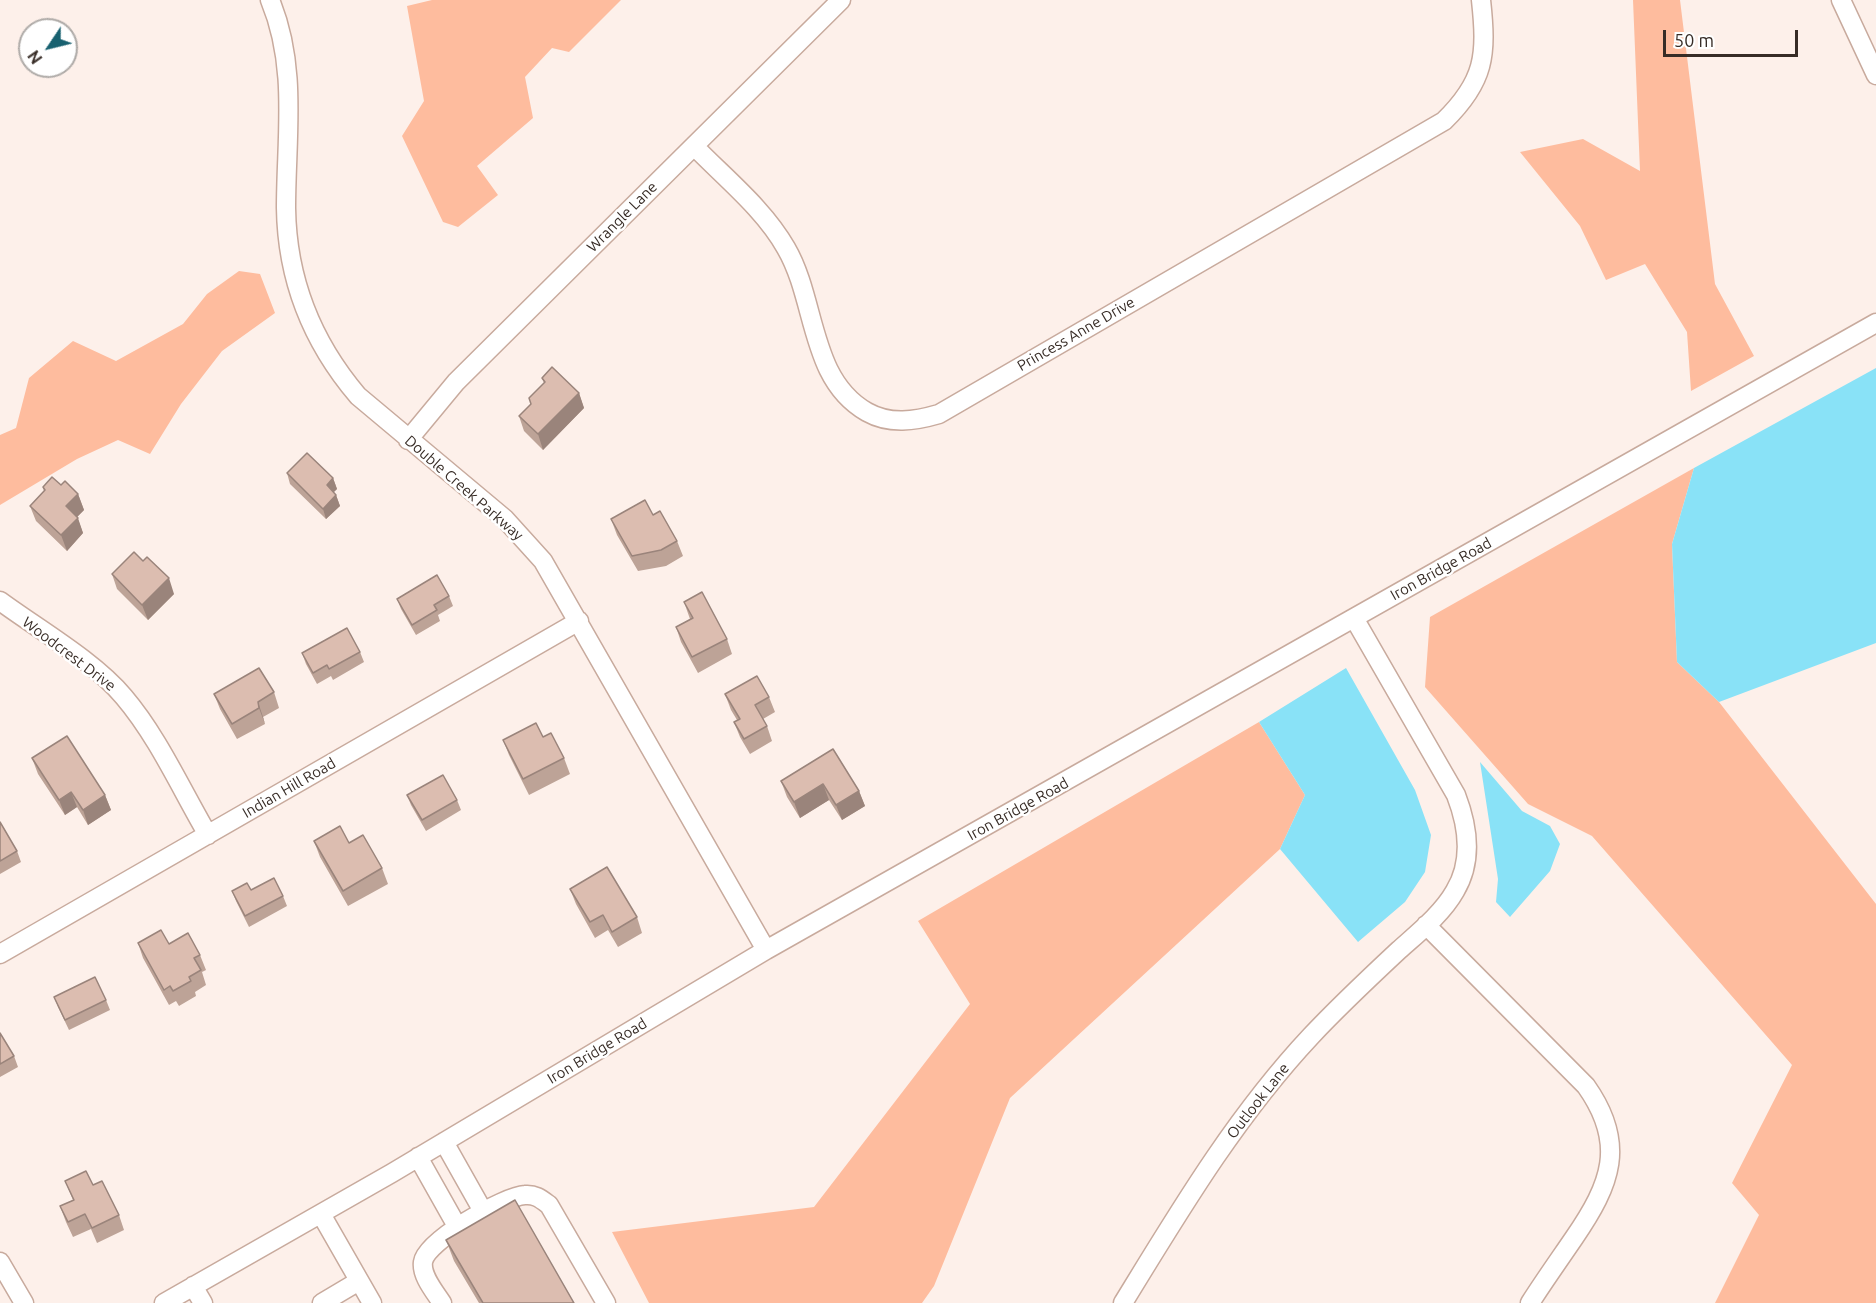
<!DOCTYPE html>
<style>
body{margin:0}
#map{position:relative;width:1876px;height:1303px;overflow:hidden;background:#fdf0ea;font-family:Ubuntu,sans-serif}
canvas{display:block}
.north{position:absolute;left:18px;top:18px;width:60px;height:60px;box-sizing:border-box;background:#fff;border:2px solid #afaba8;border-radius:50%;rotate:235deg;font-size:16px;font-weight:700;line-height:24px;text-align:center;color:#372c26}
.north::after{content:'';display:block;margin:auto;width:21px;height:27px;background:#186170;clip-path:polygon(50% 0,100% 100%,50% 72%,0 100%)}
.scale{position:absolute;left:1663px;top:30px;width:135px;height:27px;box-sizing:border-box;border:3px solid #372c26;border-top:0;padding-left:8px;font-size:18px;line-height:21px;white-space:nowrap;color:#372c26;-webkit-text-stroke:4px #fff;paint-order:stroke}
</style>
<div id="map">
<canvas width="1876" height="1303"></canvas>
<div class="north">N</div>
<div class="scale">50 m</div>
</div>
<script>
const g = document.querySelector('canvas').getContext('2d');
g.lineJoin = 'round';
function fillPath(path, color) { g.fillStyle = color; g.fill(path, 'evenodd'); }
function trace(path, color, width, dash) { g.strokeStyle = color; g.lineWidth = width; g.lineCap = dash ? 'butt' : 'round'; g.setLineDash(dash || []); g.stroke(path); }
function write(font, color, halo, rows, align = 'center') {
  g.font = font + ' Ubuntu,sans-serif'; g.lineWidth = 5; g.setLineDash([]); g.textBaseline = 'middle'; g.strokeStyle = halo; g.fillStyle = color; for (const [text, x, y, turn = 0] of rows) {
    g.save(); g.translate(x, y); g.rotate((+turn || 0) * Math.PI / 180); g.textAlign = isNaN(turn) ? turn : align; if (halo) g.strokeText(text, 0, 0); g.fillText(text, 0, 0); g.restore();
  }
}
fillPath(new Path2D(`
 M432 0H621L569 52 552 48 525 77 533 118 477 166 498 195 458 227 443 222 402 136 424 101 407 6Z
 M1633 0H1680L1715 284 1754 356 1691 391 1687 332 1645 264 1606 280 1580 226 1520 152 1583 139 1640 171Z
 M239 271 260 274 275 313 222 351 181 404 150 454 118 440 77 459 0 505V435L16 428 29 378 73 341 116 361 183 324 207 294Z
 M1694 468 1672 544 1677 662 1719 702 1876 904V1303H1715L1759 1215 1732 1183 1792 1065 1592 836 1528 804 1425 687 1430 617Z
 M1259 722 1305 795 1280 849 1010 1098 934 1286 922 1303H649L612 1232 814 1207 970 1004 918 921Z`), '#febc9e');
fillPath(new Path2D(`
 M1876 368V643L1719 702 1677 662 1672 544 1694 468Z
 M1346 668 1415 790 1431 835 1425 872 1405 902 1358 942 1280 849 1305 795 1259 722Z
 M1480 762 1522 811 1550 826 1560 844 1550 871 1510 917 1496 902 1498 879Z`), '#89e2f7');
const minor = new Path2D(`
 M270 0C298 67 286 137 286 208 287 279 312 342 358 396L505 519 543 561 766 950
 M1841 0 1876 75
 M694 146C725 178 764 209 786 248 817 301 809 379 867 412 890 425 915 421 939 414L1444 121C1485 81 1487 55 1481 0
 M408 440 456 382 841 0
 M0 601C38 629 94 661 124 697 158 737 181 789 208 835
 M1426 925 1586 1086C1627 1144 1611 1184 1574 1238 1559 1260 1544 1281 1530 1303
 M0 954 579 621
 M444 1142 484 1213
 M418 1157 458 1228
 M321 1214 372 1303
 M0 1262 24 1303
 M193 1286 203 1303
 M164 1303 392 1173 766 950 1876 323
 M322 1303 359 1281
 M442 1303C435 1292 421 1276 423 1262 426 1241 504 1196 525 1195 535 1194 541 1199 549 1205L606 1303
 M1123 1303C1180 1210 1236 1116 1311 1036 1339 1006 1369 978 1399 950 1418 933 1442 914 1455 891 1473 861 1468 826 1456 795L1354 618`);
trace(minor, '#c8aa9d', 21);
trace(minor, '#fff', 18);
fillPath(new Path2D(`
 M542 378 579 393 584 408 543 450 524 431 519 416 531 404 544 383Z
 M287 473 333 478 337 489 333 492 336 495 340 506 326 519 290 484Z
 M61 485 78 494 84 510 77 517 83 533 67 551 36 521 30 506 44 491 43 487Z
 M653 515 677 541 683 556 666 566 638 571 617 535 611 519Z
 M112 574 174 594 148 620 117 589Z
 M449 596 453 606 438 615 440 621 416 635 401 609 397 599Z
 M684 602 727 639 732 654 698 673 681 642 676 627 690 619Z
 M360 652 364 662 333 680 331 676 317 684 306 664 302 653Z
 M274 692 279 708 263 717 265 724 237 739 220 709 214 694Z
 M725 694 769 697 775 712 763 719 767 726 772 741 750 754 740 737 734 722 737 720 731 710Z
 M503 740 564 758 570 774 529 795 509 755Z
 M833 749 859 791 865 806 842 820 829 800 800 818 787 797 781 781Z
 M32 758 105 795 111 810 88 825 77 807 65 815 38 774Z
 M407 795 457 800 461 810 426 831 411 805Z
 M0 822 17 851 21 862 0 874Z
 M314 841 349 843 382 868 388 884 348 906 320 857Z
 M570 889 637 917 642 933 618 947 608 930 595 938 576 904Z
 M251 890 283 896 287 906 249 927 236 901 232 891Z
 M138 943 169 944 200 955 206 970 202 972 206 985 195 992 196 996 179 1006 176 1001 169 1005 143 958Z
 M54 997 106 1000 110 1010 69 1030 58 1007Z
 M0 1033 14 1056 18 1067 0 1077Z
 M65 1181 93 1185 119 1215 124 1230 97 1243 91 1229 73 1237 66 1222 60 1206 73 1200Z
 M446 1240 574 1303H479L454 1261Z`), '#bda397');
fillPath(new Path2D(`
 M579 393 584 408 543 450 538 434Z
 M333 478 337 489 330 496 327 485Z
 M78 494 84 510 72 522 66 506Z
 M336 495 340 506 326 519 323 509Z
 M78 518 83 533 67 551 61 535Z
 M169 578 174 594 148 620 142 605Z
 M258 702 263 717 265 724 259 708Z
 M823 784 829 800 800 818 794 802Z
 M859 791 865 806 842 820 836 805Z
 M71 792 77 807 65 815 59 800Z
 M105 795 111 810 88 825 83 810Z`), '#9a847b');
const building = new Path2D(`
 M552 367 579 393 538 434 519 416 531 404 529 398 545 382 542 378Z
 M307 453 333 478 327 485 336 495 323 509 287 473Z
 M52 477 61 485 65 481 78 494 66 506 78 518 61 535 30 506 45 490 43 487Z
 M645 500 653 515 660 511 677 541 661 550 632 556 611 519Z
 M134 552 143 561 147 557 169 578 142 605 112 574Z
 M437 575 449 596 434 605 437 610 412 625 397 599Z
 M702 592 727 639 692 657 676 627 693 618 684 602Z
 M347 628 360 652 329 669 327 665 313 673 302 653Z
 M259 668 274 692 258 702 259 708 232 724 214 694Z
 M757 676 769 697 755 705 767 726 744 739 734 722 740 719 725 694Z
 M536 723 543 737 551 733 564 758 523 779 503 740Z
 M67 736 105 795 83 810 71 792 59 800 32 758Z
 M833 749 859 791 836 805 823 784 794 802 781 781Z
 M443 775 457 800 422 820 407 795Z
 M0 822 17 851 0 861Z
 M340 826 349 843 363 835 382 868 343 891 314 841Z
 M607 867 637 917 612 932 603 915 590 922 570 889Z
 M274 878 283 896 245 916 232 891 247 883 251 890Z
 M161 930 169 944 188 933 200 955 194 958 201 970 189 977 191 981 173 991 170 986 164 990 138 943Z
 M95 977 106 1000 65 1020 54 997Z
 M0 1033 14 1056 0 1064Z
 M86 1171 93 1185 102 1181 119 1215 92 1228 85 1214 68 1222 60 1206 74 1200 65 1181Z
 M515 1200 574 1303H483L446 1240Z`);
fillPath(building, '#dcbdb0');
trace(building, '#9a847b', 1.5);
write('15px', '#372c26', '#fff', [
 ["Wrangle Lane",622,217,-45],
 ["Princess Anne Drive",1076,334,-30],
 ["Double Creek Parkway",464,488,41],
 ["Iron Bridge Road",1441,569,-29],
 ["Woodcrest Drive",69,654,37],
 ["Indian Hill Road",289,788,-30],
 ["Iron Bridge Road",1018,809,-29],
 ["Iron Bridge Road",597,1051,-31],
 ["Outlook Lane",1258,1101,-52]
]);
</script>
